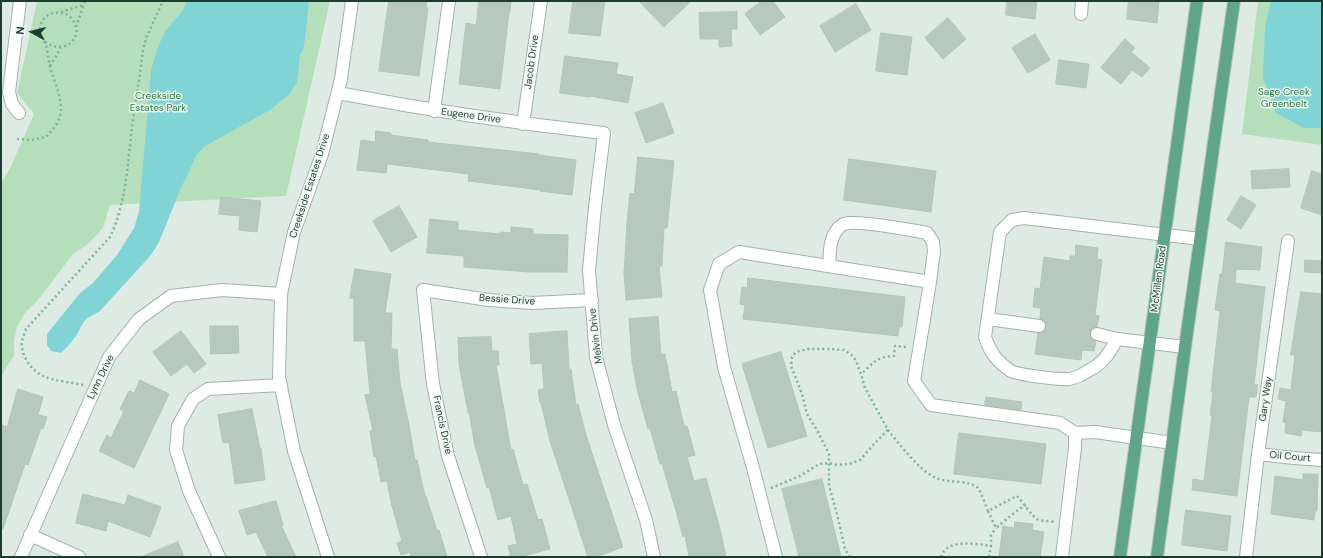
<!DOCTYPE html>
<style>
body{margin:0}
#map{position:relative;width:1323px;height:558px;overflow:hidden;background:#deebe4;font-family:"DM Sans",sans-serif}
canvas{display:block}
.frame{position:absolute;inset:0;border:2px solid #1e3d31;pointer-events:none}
.north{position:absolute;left:12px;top:12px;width:40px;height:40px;-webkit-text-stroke:3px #eff8f2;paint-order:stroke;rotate:277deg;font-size:11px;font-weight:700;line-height:16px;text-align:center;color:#1e3d31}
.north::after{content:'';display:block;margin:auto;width:14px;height:18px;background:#1e3d31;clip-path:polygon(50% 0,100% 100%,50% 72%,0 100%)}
</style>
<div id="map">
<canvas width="1323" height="558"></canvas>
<div class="frame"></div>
<div class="north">N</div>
</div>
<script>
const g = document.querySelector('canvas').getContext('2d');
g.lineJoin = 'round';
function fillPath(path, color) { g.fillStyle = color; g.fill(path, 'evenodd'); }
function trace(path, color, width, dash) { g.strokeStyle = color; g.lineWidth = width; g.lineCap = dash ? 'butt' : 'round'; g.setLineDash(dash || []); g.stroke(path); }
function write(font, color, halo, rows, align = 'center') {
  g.font = font + ' "DM Sans",sans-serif'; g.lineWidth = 3; g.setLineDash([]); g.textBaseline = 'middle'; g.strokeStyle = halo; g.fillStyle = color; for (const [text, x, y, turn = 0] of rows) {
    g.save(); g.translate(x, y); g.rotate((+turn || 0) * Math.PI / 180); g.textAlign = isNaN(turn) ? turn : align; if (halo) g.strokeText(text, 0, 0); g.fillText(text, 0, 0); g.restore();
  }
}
fillPath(new Path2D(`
 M37 1H330L286 196 110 205 103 228 88 244 73 254 38 300 25 313 17 327 14 341V356L1 376V184L11 166 34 114 17 93Z
 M1258 1H1322V145L1242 134Z`), '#b5dfbb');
fillPath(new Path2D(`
 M187 1H309L305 39 303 50 300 55 297 82 290 94 270 110 205 146 197 154 181 188 159 242 151 255 100 311 86 319 83 323 76 336 69 345 61 353 51 351 47 345V334L80 293 93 283 117 255 134 228 139 212 151 71C154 58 158 45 165 32 172 21 183 14 187 1Z
 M1271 1H1322V128H1304L1276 113 1263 77 1265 26Z`), '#81d4d6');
const building = new Path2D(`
 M389 1H427L426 8H428L419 76 379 71Z
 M479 1H511L510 12H509L500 89 459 84 466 23 476 25Z
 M573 1H605L600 36 569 33Z
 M639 1H691L664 27Z
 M762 1H773L785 17 760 35 745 14Z
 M1007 1H1037L1035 19 1006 15Z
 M1129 1H1159L1157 23 1127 19Z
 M856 4 871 30 835 52 820 26Z
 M737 12V29H731L732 46 719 47V39H700L699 13Z
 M948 18 966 39 943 59 925 38Z
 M881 33 912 37 907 75 876 71Z
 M1035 34 1050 60 1028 73 1012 48Z
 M1125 39 1135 48 1131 52 1150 68 1142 77 1132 70 1121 84 1101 68Z
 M565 56 618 63 616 74 633 77 628 103 590 96V97L560 93Z
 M1059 60 1089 64 1086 88 1056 84Z
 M663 103 674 133 646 143 635 113Z
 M376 131 391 133V135L428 140V142L539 154V155L576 160 572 195 540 191 541 190 468 181 469 174 387 164 386 173 357 170 361 140 375 142Z
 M638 157 674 161 667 228H664L662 266H659L662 297 626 300 624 273 627 223 630 193 634 194Z
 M849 159 936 171 931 212 844 200Z
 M1289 169 1290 187 1252 189 1251 171Z
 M1312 171 1322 174V215L1301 208Z
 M1241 196 1256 205 1241 229 1227 220Z
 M221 197 261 201 257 232 239 230 240 216 219 214Z
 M399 206 417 237 391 252 373 221Z
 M430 219 458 222V230L500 234V232L511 233V227L533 229V234L568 235 567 272H529L464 267V256L427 253Z
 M1226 242 1262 247 1260 270 1236 269 1235 283 1265 287 1254 385H1258L1256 397H1249L1237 496 1192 490 1193 479 1204 481 1212 415H1210L1213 392H1211L1220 311 1215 310 1220 274H1222Z
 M1076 245 1098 248 1097 259 1102 260 1095 315 1099 316 1097 327 1092 329 1090 333 1092 339 1096 341 1094 351 1082 350 1081 360 1035 354 1038 333 1045 331 1046 327 1044 320 1040 319 1041 308 1033 307 1035 288 1040 289 1044 257 1070 261V256H1075Z
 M1305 260 1322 261V273L1305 272Z
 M355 269 391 274 385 313H392L391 349H397L400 383 409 425 415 460H417L425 496H426L437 531 439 530 447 557H411L410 552 401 555 397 543 402 541 392 506 387 481 381 482 376 456 374 457 370 431H373L365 395 370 394 365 341H354V299L350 298Z
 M748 278 905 297 902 327H899L898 336 743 319 745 305 740 304 742 287 747 288Z
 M1301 292 1322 294V432L1302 430 1301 436 1285 433 1286 423 1283 422 1286 401 1278 399 1280 388 1291 390 1295 355H1291Z
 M658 317 661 355 665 354 672 392 676 391 684 426H687L695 455 687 457 694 481 706 478 721 533 726 557H689L685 536 683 537 676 511 662 464H660L650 428 648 429 637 389 632 361 629 319Z
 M210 326H238L239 353 211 354Z
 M181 331 206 364 194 373 187 364 171 376 153 352Z
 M567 331 569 369H571L576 405 578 404 586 435 623 547 596 557H588L550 441 541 403H540L538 390 544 389 542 363 531 364 529 334Z
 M491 337 492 351H498L499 365H496L511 450 513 449 523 485 527 484 538 520 542 519 550 549 519 557H511L508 546 517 544 511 516 498 520 489 487 487 488 475 446 469 412 468 413 459 364 458 338Z
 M781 352 807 436 768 448 742 364Z
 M140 380 169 394 134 468 99 451 107 435 111 438 124 411 120 409 129 391 134 393Z
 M18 389 43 397 38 415 47 417 43 429 41 428 28 465 25 464 3 529 1 528V425L7 427Z
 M986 397 1022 402 1021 410 985 405Z
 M252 409 260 449 261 448 265 480 235 484 229 442 223 443 218 415Z
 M959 433 1046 444 1041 484 954 474Z
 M1303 474H1318L1317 511H1315L1314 520 1271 514 1275 476 1303 480Z
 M822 479 841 557H799L782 489Z
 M83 494 125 505 128 495 161 507 150 537 108 521 106 531 76 523Z
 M276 501 283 525H281L296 557H268L256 532 247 535 239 511Z
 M1186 510 1231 516 1227 551 1182 545Z
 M1015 522 1033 524 1032 530 1044 532 1040 557H999L1003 526 1014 528Z
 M178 542 184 557H141Z`);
fillPath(building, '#b7c9bf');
trace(building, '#b0c5ba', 1);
trace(new Path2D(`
 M1039 326 1097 334`), '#b8c8c0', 12, [12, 6]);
const minor = new Path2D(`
 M1081 14 1082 1
 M338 93C427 110 514 123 604 133L595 207 589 270 596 357 614 425 646 520 654 557
 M434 111 449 1
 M19 113 12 104 9 92 20 1
 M523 124 541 1
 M829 266C830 255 829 239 837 230 838 228 842 225 844 224 856 220 911 230 927 233L933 242 934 251 930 282
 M988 319 1039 326
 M1097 334 1117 339
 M1185 347 1117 339C1108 355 1104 363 1086 372 1082 375 1074 378 1069 379 1060 380 1019 375 1011 371 997 362 990 352 985 337L1000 232 1012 220 1024 218 1200 239
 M1075 433 1095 432 1172 443
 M1258 454 1294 458 1322 460
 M30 535 79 557
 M21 557 109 357 139 319 171 296 222 290 281 294
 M219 557 189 491 176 450 178 426 193 399 208 389 281 385
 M328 557 294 451 279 377 281 294 294 232 322 154 341 79 352 1
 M481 557 448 456 433 384 423 290 489 300 532 303 592 300
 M776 557 752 464 724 367 710 290 719 264 739 252 930 282 914 381 931 405 1060 423 1075 433V448L1062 557
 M1246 557 1258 454 1288 241`);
const major = new Path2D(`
 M1120 557 1197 1
 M1157 557 1185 347 1234 1`);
trace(minor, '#a1b3ab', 14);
trace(major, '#bcc5c1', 14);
trace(new Path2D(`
 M61 12 83 5
 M76 27 85 1
 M50 66 61 48
 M17 139 31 140 46 137C49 133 53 130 56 125 68 108 55 85 50 67 48 59 48 50 45 43 43 38 40 35 40 29 41 10 68 6 75 24 82 42 61 54 45 42
 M83 385C71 382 53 381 43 376 31 370 20 355 22 341 23 337 25 333 26 329L110 237C126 203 128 163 132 126 136 100 140 75 143 50L146 38 163 1
 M888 430C901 446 918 469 936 478 947 483 971 480 978 488 982 494 985 504 988 511L1017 496C1022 501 1033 518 1039 520 1044 521 1050 521 1055 522
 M771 488 800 476 819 464 829 463 837 465 849 464 860 460 875 443 888 430 865 388 861 374
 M988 511 996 528C1006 520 1015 511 1026 505
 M850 557 845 549 837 514 829 486V454L817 430 807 414 802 394 791 366 792 357 796 352 808 349H830L844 350 853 356 856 361 861 374C874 363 875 357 894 356L895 346 907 347
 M941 557C947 538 976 544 991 546V535L996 528
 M989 557 991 546`), '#7cb29a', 2.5, [2, 3]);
trace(minor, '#fff', 12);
trace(major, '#5fa58a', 12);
write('10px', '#1e3d31', '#eff8f2', [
 ["Jacob Drive",532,62,-82],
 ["Eugene Drive",471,116,8],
 ["Creekside Estates Drive",310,186,-72],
 ["McMillen Road",1159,279,-83],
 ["Bessie Drive",507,300,4],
 ["Melvin Drive",596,336,-97],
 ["Lynn Drive",101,377,-64],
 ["Gary Way",1266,399,-82],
 ["Francis Drive",442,425,78],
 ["Oil Court",1290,457,5]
]);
write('10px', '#25773a', '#eff8f2', [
 ["Sage Creek",1284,92],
 ["Greenbelt",1284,104],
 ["Creekside",158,96],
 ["Estates Park",158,108]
]);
</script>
